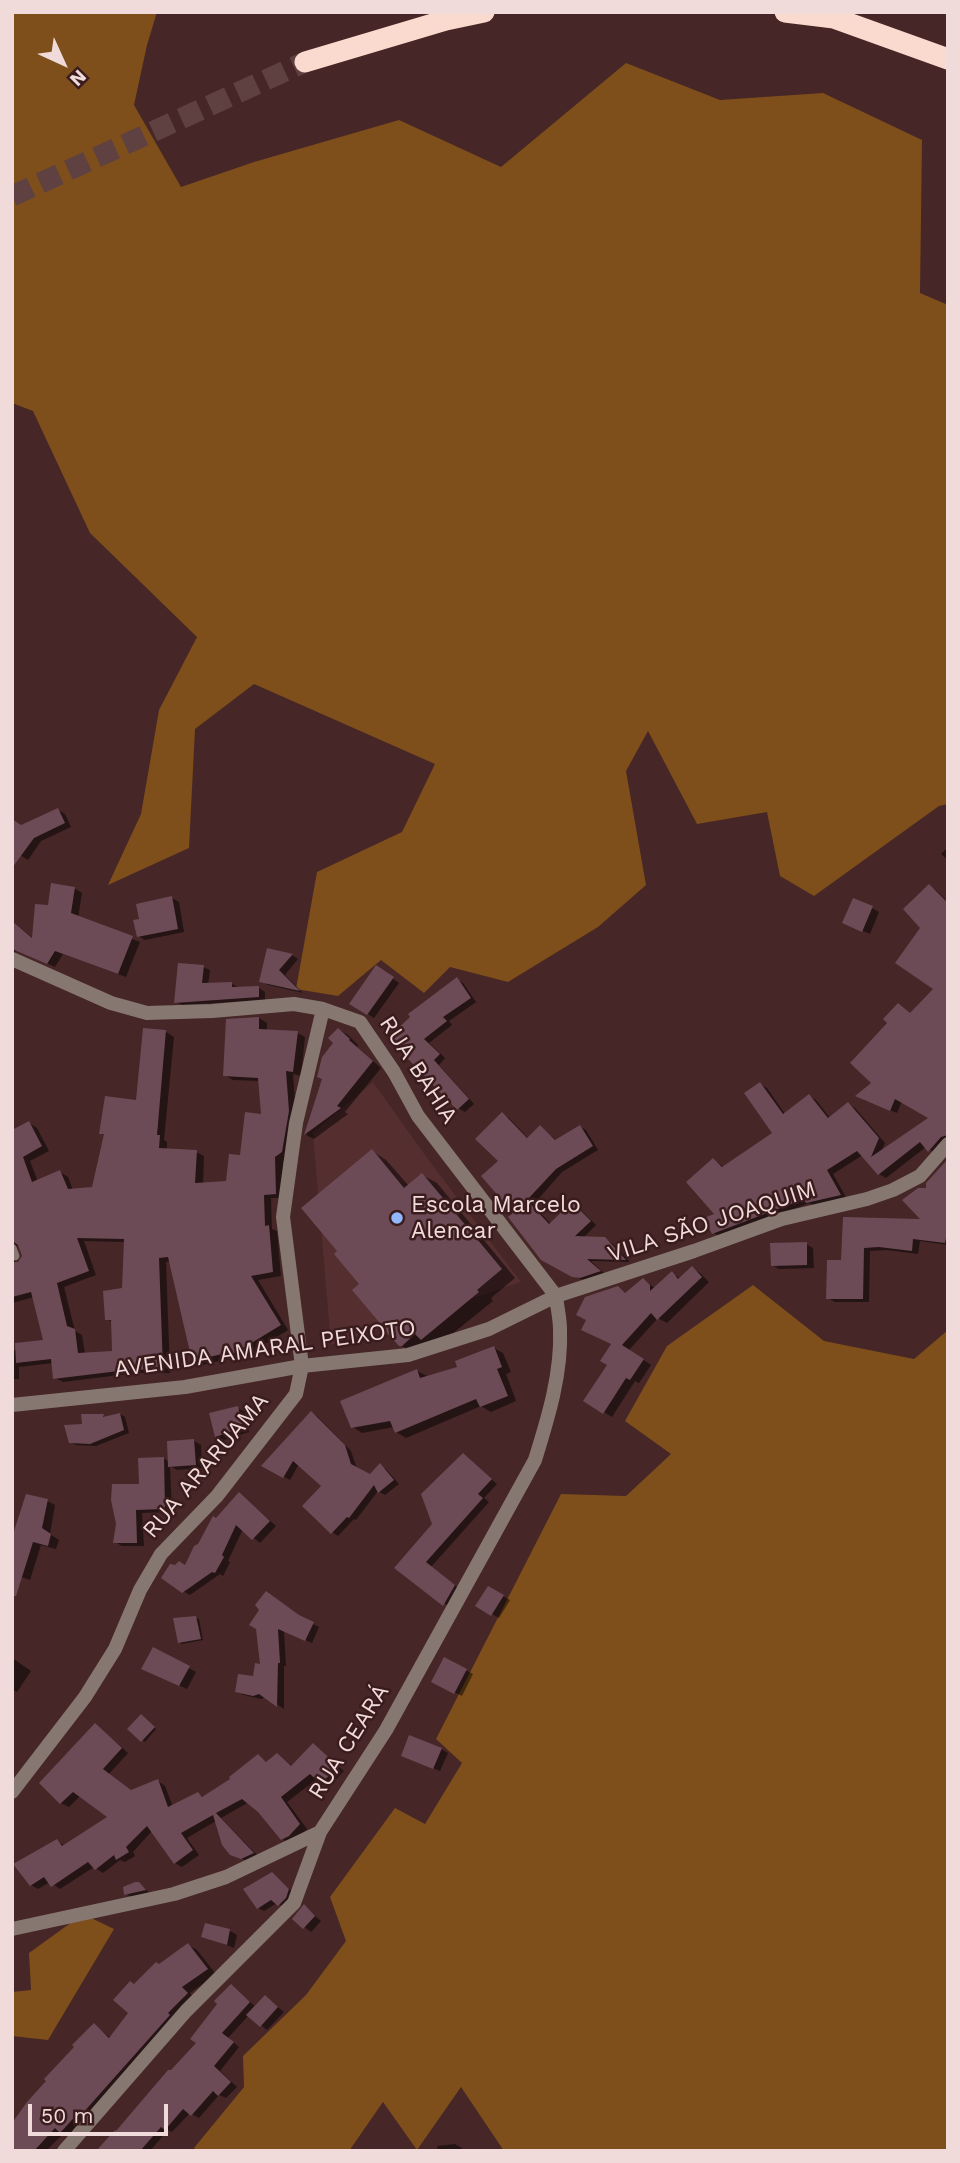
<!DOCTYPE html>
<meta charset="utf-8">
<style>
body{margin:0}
#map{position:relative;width:960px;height:2163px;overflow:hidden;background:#462627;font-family:"Work Sans",sans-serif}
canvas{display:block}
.frame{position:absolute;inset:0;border:14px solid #f0dada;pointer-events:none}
.north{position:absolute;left:28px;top:28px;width:70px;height:70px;-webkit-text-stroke:5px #3b1c1d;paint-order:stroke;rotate:135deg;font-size:19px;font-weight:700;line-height:28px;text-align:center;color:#f0dada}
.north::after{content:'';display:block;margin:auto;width:24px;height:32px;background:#f0dada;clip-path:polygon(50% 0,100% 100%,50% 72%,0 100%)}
.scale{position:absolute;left:28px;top:2104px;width:140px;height:32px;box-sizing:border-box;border:4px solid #f0dada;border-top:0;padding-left:9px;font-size:21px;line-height:24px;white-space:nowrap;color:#f0dada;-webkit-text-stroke:5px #3b1c1d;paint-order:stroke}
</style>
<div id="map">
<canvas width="960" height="2163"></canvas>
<div class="frame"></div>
<div class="north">N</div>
<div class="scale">50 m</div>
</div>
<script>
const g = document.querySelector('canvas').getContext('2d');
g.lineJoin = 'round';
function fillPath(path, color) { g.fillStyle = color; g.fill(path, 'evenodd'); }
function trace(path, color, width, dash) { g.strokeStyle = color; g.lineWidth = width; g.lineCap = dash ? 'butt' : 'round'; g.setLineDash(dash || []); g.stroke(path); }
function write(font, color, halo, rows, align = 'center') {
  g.font = font + ' "Work Sans",sans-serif'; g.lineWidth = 5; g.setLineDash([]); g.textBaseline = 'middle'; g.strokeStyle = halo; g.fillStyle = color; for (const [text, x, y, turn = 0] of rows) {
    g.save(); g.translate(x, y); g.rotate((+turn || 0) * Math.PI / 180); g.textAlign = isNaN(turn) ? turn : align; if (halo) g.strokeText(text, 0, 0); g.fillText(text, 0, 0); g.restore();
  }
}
fillPath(new Path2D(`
 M373 1082 425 1155 521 1282 331 1345 313 1133Z`), '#552e2f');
fillPath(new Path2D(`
 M12 12H157L147 45 134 105 181 187 254 162 399 120 501 167 626 63 720 100 823 93 922 140 920 293 948 305V804L939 806 814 896 780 876 767 812 697 824 648 731 626 771 646 885 598 927 508 982 450 967 424 993 381 960 338 996 296 989 317 872 402 832 435 764 254 684 195 729 189 848 108 885 141 814 159 710 197 637 90 533 33 411 12 403Z
 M753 1285 824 1341 914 1359 948 1330V2151H504L461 2087 417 2150 383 2102 349 2151H197L194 2148 244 2087 243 2056 306 1995 346 1941 330 1897 395 1808 425 1824 462 1763 436 1739 561 1494 626 1496 671 1454 625 1421 667 1346Z
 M83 1914 114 1929 48 2040 12 2036V1992L31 1990 29 1953Z`), '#7e4f1a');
fillPath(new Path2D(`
 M58 810 65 814 71 827 41 841 28 860 20 855 22 827Z
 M948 847V860L941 854Z
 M929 886 936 890 948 902V1142L936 1154 926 1147 886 1178 879 1174 863 1155 833 1174 847 1199 815 1206 809 1203 721 1237 714 1233 716 1214 714 1160 724 1167 774 1133 760 1084 767 1088 785 1114 809 1096 816 1100 830 1118 848 1104 855 1108 885 1143 881 1152 932 1118 902 1101 897 1113 864 1100 874 1083 889 1023 899 1005 911 1014 936 989 923 927Z
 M74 888 82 893 78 918 140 942 126 977 63 954 55 967 17 950 12 954V921L34 939 49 907Z
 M172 898 179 902 184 932 145 940 138 936Z
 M872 908 879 912 870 934 851 926Z
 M268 950 292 955 298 959 285 975 303 993 268 985 261 981Z
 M203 967 210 970 208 985 232 984 238 987 259 988 265 992V1000L182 1005 176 1002Z
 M384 972 399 983 374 1018 351 1003Z
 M457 979 463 983 476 1002 449 1021 452 1025 429 1043 445 1058 439 1065 474 1104 465 1112 458 1108 391 1038Z
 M259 1018 267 1023V1031L297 1033 305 1037 301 1076 293 1074 296 1116 290 1156 283 1162 284 1198H271L272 1229 277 1231 281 1276 258 1280 288 1330 235 1363 228 1359 202 1365 194 1360 171 1261 166 1262 170 1373H136L63 1382 55 1378 53 1363 19 1367V1379H12V1351L46 1341 34 1297 12 1303V1132L29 1123 37 1128 49 1151 30 1161 38 1182 60 1172 68 1177 73 1190 94 1189 105 1135 101 1133 137 1102 144 1030 166 1032 174 1037 164 1140 167 1142V1150L196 1152 204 1156 203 1185 228 1183 263 1116 260 1081 233 1080 225 1075ZM84 1241 125 1242 124 1289 107 1319 113 1323 114 1353 85 1354 82 1335 75 1331 64 1287 96 1275ZM19 1244 23 1253 22 1261 17 1265 13 1256 14 1248Z
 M339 1030 348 1035 358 1045 357 1047 381 1068 345 1112 348 1114 314 1139 306 1135Z
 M502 1114 509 1118 529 1139 541 1127 557 1141 580 1127 586 1130 598 1150 562 1172 533 1205 551 1224 572 1204 579 1208 596 1225 583 1238 605 1239 612 1243 630 1262 591 1261 606 1275 588 1281 580 1279 542 1259 515 1213 500 1161Z
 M372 1151 386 1160 409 1186 422 1175 437 1183 515 1278 491 1298 493 1301 436 1347 415 1353 400 1345 361 1285Z
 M948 1161V1245L920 1241 918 1254 887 1250 870 1251 869 1302H835L828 1298 843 1262 845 1219 924 1221 928 1190Z
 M806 1244 813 1248 814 1268 779 1269 772 1265Z
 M692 1268 700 1273 709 1282 667 1323 658 1318 629 1350 651 1365 639 1383 635 1381 612 1417 586 1401 609 1364 613 1344 617 1288 627 1294 643 1280 655 1288 672 1273 681 1279Z
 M494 1348 503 1353 511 1372 506 1374 516 1401 491 1412 481 1406 406 1438 396 1432 394 1427 362 1433 353 1427 417 1371 427 1376 459 1368Z
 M238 1408 245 1412 249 1432 224 1440 217 1436Z
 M312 1413 318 1417 351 1451 357 1469 371 1476 380 1465 386 1469 399 1484 385 1495 378 1491 356 1520 354 1519 338 1536 332 1532 323 1486 299 1464 290 1480 264 1466Z
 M120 1414 125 1417 129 1433 96 1446 76 1445 70 1442 83 1426 103 1416 106 1418Z
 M194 1441 201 1445 202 1468 177 1470 170 1466 172 1512 142 1513 144 1546H122L115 1542 118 1524 141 1486 163 1458 170 1462Z
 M463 1455 497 1484 484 1498 489 1502 431 1567 461 1590 451 1608 396 1568 434 1525Z
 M246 1499 276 1526 260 1543 243 1529 228 1561 230 1562 223 1576 220 1574 190 1595 183 1591 186 1567 216 1520Z
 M47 1501 55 1505 50 1534 59 1540 56 1549 41 1545 30 1580 12 1574Z
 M488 1588 510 1600 499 1618 478 1606Z
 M196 1618 199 1619 203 1640 182 1644 179 1642Z
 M303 1619 319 1627 312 1643 284 1631 286 1666H284V1709L266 1697 261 1699 244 1695 237 1692 255 1678 263 1667 257 1627Z
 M153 1649 196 1672 187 1689 150 1672Z
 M12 1658 31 1671 17 1692 12 1689Z
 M444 1659 473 1674 462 1696 433 1681Z
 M144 1718 156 1729 145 1742 129 1729Z
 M96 1725 128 1753 109 1774 132 1792 158 1781 165 1786 173 1807 198 1794 204 1797 233 1779 258 1756 268 1763 277 1755 293 1767 313 1745 344 1771 329 1787 317 1779 287 1802 307 1829 297 1840 290 1843 282 1839 259 1811 249 1802 221 1818 259 1857 250 1862 240 1858 216 1821 187 1838 199 1855 182 1867 175 1863 152 1831 133 1852 135 1856 125 1862 120 1860 103 1873 94 1867 60 1889 50 1882 38 1889 31 1885 57 1841 65 1846 110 1817 81 1795 69 1807 61 1803 42 1783Z
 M441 1749 448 1753 440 1771 410 1759Z
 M272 1874 294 1893 285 1908 277 1903 264 1911 258 1908Z
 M139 1884 151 1894 133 1898 126 1894Z
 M304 1907 321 1921 311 1932 294 1919Z
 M207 1925 230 1931 237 1935 234 1948 203 1936Z
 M188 1945 197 1950 216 1974 190 1993 195 1999 70 2136 64 2133 46 2151H12L94 2025 111 2038 130 2013 135 1986Z
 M231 1986 256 2007 265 1997 284 2012 267 2030 249 2015 228 2038 239 2047 220 2071 237 2087 226 2098 219 2095 199 2118 190 2113 172 2132 168 2130 150 2151H102L198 2043Z
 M455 2144 462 2148V2151H438L437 2146Z`), '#0007');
fillPath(new Path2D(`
 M58 808 65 823 34 838 12 868V819L21 825Z
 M51 883 75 887 71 913 133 936 118 974 55 951 47 964 12 949V921L32 938 35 904 48 905Z
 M929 884 948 903V1135L941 1137 928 1152 920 1142 878 1175 857 1151 827 1170 841 1195 806 1203 804 1199 712 1234 704 1218 714 1214 686 1182 713 1158 722 1167 772 1133 744 1093 760 1082 783 1114 809 1094 828 1118 848 1102 879 1138 871 1157 928 1118 895 1099 890 1111 855 1096 871 1083 850 1063 887 1023 883 1019 898 1003 910 1013 933 989 895 963 920 928 903 909Z
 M172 896 178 929 137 937 133 920 139 919 136 904Z
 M853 898 873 906 862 932 842 923Z
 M267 948 293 954 279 970 300 991 259 982Z
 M178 963 204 965 202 983 232 982V987L259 986V997L174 1003Z
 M376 965 394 977 367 1015 349 1004Z
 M457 977 471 998 443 1017 447 1021 424 1039 440 1054 434 1060 469 1099 457 1110 388 1038 410 1017 408 1014Z
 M259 1017V1029L298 1031 293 1072 286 1071 289 1111 282 1152 275 1157 276 1194 264 1195 265 1226 269 1225 273 1272 251 1276 281 1325 225 1359 222 1354 192 1361 168 1257 159 1258 163 1369 127 1370 53 1379 51 1359 16 1363 15 1343 43 1340 31 1292 12 1297V1262H18L22 1256 18 1245 12 1241V1130L29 1121 42 1146 23 1157 32 1182 60 1170 68 1189 92 1187 104 1134H99L105 1096 136 1100 143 1028 166 1030 157 1135H160L159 1148 197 1150 195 1183 226 1181 229 1154 240 1155 245 1112 261 1114 258 1078 223 1076 226 1019ZM77 1238 124 1239 122 1288 103 1291 105 1320H111L112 1351 78 1353 75 1329 67 1326 57 1283 89 1271Z
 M338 1028 350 1039 349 1040 373 1061 337 1106 341 1108 304 1135 322 1079 317 1077 322 1057 333 1043 328 1038Z
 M502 1112 527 1138 540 1125 555 1140 580 1125 593 1146 556 1169 527 1200 549 1224 572 1202 591 1221 575 1236 605 1237 626 1260 587 1259 601 1271 580 1278 572 1277 541 1260 508 1217 513 1213 481 1176 498 1161 475 1139Z
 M372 1149 404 1188 422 1173 502 1269 477 1290 479 1292 421 1340 415 1334 402 1346H399L378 1323 379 1322 352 1290 359 1284 334 1254 337 1251 301 1208Z
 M948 1159V1228L945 1243 913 1239 912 1251 879 1247 864 1248 863 1299H826L827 1260H841L843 1217 920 1219 902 1200 918 1188H926V1183Z
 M807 1242V1265L771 1266 770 1243Z
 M692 1266 702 1277 657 1320 651 1313 622 1345 644 1359 630 1380 626 1378 603 1414 583 1401 607 1365 600 1361 611 1344 581 1330 586 1320 576 1315 585 1297 618 1286 625 1293 643 1278 650 1285V1291L672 1271 678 1279Z
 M494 1346 502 1367 497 1369 508 1396 480 1407 476 1399 395 1433 390 1421 351 1428 340 1401 417 1369 420 1378 457 1367 455 1361Z
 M238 1406 243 1428 215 1437 209 1413Z
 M311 1411 345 1445 351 1464 370 1474 380 1463 394 1480 378 1493 374 1485 349 1518 347 1517 331 1534 302 1506 321 1486 293 1461 283 1478 261 1466Z
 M120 1413 124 1430 90 1444 69 1443 64 1425 82 1424 81 1414H104L103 1417Z
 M194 1439 196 1465 168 1467 167 1441Z
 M463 1453 492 1479 478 1494 483 1498 426 1562 455 1585 443 1606 394 1568 432 1524 421 1494Z
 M164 1457 165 1509 136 1510 137 1543H113L116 1524 111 1500 112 1484H139L138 1458Z
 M239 1492 270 1521 252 1540 236 1525 222 1555 224 1557 215 1573 212 1572 182 1593 161 1578 170 1564 175 1565 179 1561 185 1565 194 1546 198 1544 213 1516 216 1518Z
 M26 1494 48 1499 42 1528 51 1534 48 1546 33 1542 16 1596H12V1537Z
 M488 1586 504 1595 491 1616 475 1606Z
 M266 1591 299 1615 314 1622 305 1641 278 1629 280 1663H278L277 1707 259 1694 253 1696 235 1692 238 1674 253 1676 255 1663 260 1664 256 1629 249 1625 259 1610 255 1605Z
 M196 1616 201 1639 178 1643 173 1618Z
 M153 1647 190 1666 179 1686 141 1669Z
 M444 1657 467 1669 454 1694 431 1682Z
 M141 1714 155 1727 141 1742 127 1729Z
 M95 1723 122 1748 103 1769 131 1790 158 1779 168 1807 198 1792 202 1797 230 1779 229 1777 258 1754 266 1762 277 1753 291 1766 313 1743 338 1766 321 1784 310 1774 281 1797 300 1824 289 1836 281 1840 258 1812 242 1799 216 1813 254 1853 241 1859 230 1855 222 1845 213 1815 181 1833 193 1850 174 1864 147 1826 126 1847 129 1852 116 1860 114 1855 95 1870 88 1862 51 1887 44 1877 30 1886 13 1864 57 1839 62 1846 107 1817 73 1792 60 1804 39 1783Z
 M409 1735 442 1748 433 1769 401 1756Z
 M272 1872 289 1889 286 1898 278 1906 271 1900 257 1909 243 1889Z
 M135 1882H139L146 1890 124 1895 123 1887Z
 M304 1904 315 1916 303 1929 292 1919Z
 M205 1923 230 1929 227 1945 201 1937Z
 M188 1943 208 1969 182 1987 188 1993 168 2013 170 2015 82 2114 80 2111 60 2133 55 2128 34 2151H12V2123L27 2102 46 2081 44 2079 74 2047 72 2045 94 2023 109 2038 128 2013 113 2000 130 1981 134 1984 156 1962 159 1964Z
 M231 1984 250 2002 222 2033 234 2042 214 2066 231 2082 218 2096 213 2091 191 2116 183 2109 165 2130 161 2127 140 2151H96L115 2130 116 2131 168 2070H171L196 2043 190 2039 217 2004 214 2001Z
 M265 1995 278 2007 260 2027 246 2015Z`), '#6c4b57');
trace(new Path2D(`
 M12 196 305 62`), '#604142', 21, [21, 10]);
trace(new Path2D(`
 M12 1248 15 1256`), '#867771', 9);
trace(new Path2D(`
 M12 959 111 1003 147 1013 212 1011 294 1004 323 1009 360 1022 394 1072 418 1116 556 1296C557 1307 560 1318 560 1329 562 1373 548 1418 535 1460L386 1730 320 1832 294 1903 186 2011 64 2151
 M12 1405 185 1387 302 1366 408 1355 489 1329 556 1296 694 1251 782 1219 867 1199 893 1190 920 1176 948 1144
 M12 1792 85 1697 115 1649 140 1590 161 1554 217 1496 296 1394 302 1366 283 1217 296 1123 323 1009
 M12 1929 174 1894 226 1877 320 1832`), '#867771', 14);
trace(new Path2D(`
 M785 12 834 18 948 59
 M305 62 446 20 484 12`), '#fadace', 21);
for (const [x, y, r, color] of [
 [397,1218,7,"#91b8fd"]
]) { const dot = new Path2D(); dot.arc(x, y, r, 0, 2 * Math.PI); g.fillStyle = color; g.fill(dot); trace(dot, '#3b1c1d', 2.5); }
write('23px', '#f0dada', '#3b1c1d', [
 ["RUA BAHIA",418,1070,57],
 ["VILA SÃO JOAQUIM",712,1222,-18],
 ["AVENIDA AMARAL PEIXOTO",265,1349,-8],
 ["RUA ARARUAMA",206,1466,-50],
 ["RUA CEARÁ",349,1742,-58]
]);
write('23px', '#f0dada', '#3b1c1d', [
 ["Escola Marcelo",411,1205],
 ["Alencar",411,1231]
], 'left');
</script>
